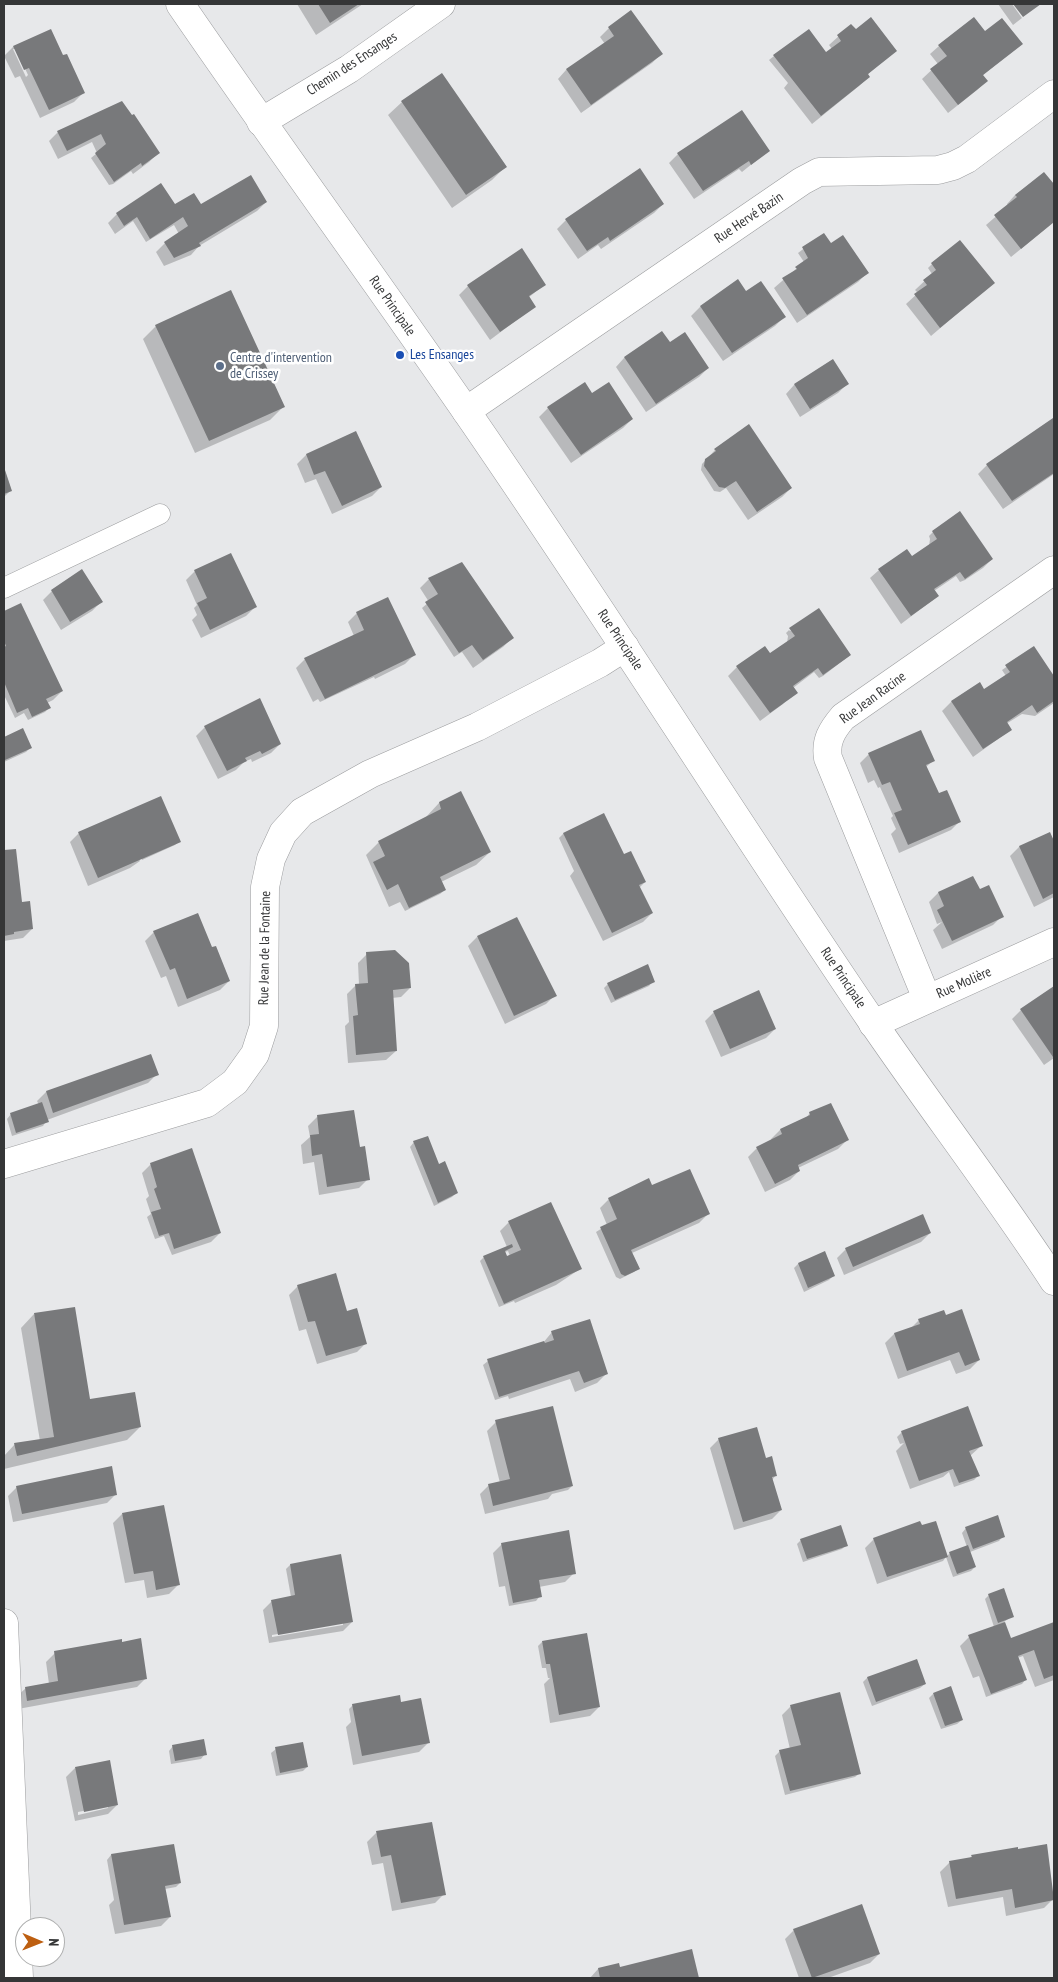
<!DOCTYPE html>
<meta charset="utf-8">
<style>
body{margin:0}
#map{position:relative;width:1058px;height:1982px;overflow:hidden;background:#e7e8ea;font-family:"PT Sans Narrow",sans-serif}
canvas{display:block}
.frame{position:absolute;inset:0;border:5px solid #353637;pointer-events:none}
.north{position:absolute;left:15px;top:1917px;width:50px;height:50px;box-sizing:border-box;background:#fff;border:1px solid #aeafaf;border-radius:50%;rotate:91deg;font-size:14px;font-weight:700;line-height:20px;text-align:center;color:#353637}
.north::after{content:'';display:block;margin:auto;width:18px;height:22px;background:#bd5f11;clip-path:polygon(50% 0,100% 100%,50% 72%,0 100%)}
</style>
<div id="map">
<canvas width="1058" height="1982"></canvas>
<div class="frame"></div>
<div class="north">N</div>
</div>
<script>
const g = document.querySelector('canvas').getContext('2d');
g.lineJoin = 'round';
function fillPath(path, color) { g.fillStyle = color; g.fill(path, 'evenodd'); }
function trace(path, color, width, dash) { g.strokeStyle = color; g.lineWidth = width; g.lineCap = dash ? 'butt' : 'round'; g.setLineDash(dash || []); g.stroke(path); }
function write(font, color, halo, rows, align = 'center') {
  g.font = font + ' "PT Sans Narrow",sans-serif'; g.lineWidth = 5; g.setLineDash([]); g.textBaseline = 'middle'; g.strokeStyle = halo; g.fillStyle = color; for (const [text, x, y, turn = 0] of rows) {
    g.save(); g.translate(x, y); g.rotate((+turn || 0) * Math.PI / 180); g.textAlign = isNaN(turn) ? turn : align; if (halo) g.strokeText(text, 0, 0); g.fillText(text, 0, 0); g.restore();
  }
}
fillPath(new Path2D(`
 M297 4H363L316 35Z
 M998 4H1012L1022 18 1013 25Z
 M851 25 876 67 867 75 868 77 859 86 812 124 784 88 788 83 769 60 774 56 826 54 832 49 829 45Z
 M609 28 661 54 652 63 581 113 558 79 566 70 605 44 600 37Z
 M985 33 1021 44 982 76 986 81 977 90 948 113 922 79 938 64 930 54 939 46Z
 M13 47 62 57 83 93 74 102 40 118 20 76 15 78 4 56ZM13 49H16L28 75 26 77Z
 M441 75 506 166 492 180 452 208 388 115 402 102Z
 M131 117 158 153 149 162 133 174 131 171 113 184 109 185 91 158 97 153 92 142 58 159 49 141 58 132Z
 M768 151 742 172 739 169 694 199 669 163 678 154Z
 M1044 173 1054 186V222L1011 257 986 225 1008 206 1007 204 1015 195Z
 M266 202 257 211 199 246 191 255 164 266 156 252 165 243 179 234 174 225 146 242 133 221 115 234 108 223 117 214 174 206Z
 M663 204 654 213 601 249 598 245 578 259 557 229 566 220Z
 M823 234 830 245 867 273 858 282 797 323 774 288 804 262 798 253Z
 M932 264 993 283 931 336 906 304 918 293 915 290 932 274 928 268Z
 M738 281 746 292 784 317 775 326 723 361 691 316 700 307Z
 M544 285 528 298 534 307 490 340 459 295 468 286Z
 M156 326 283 407 270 420 195 453 143 339Z
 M645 344H670L708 368 699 377 646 412 616 367 624 358Z
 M832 360 847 384 838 393 800 417 786 394 794 385Z
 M590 393 632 419 623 428 571 463 539 417 548 408Z
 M1052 420 1054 422V474L1003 509 978 474 987 465Z
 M355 432 381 487 372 496 332 514 316 479 305 483 297 464 306 455Z
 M715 450 791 488 782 497 748 520 726 488 720 492 714 491 701 470 702 464Z
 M4 470 11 490 4 497Z
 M933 532 992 559 983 568 965 580 960 582 956 576 934 591 938 596 901 624 870 578 879 570 911 558 929 546 930 539 929 536Z
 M230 555 255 607 246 616 201 638 192 620 197 615 194 608 197 605 186 580 195 571Z
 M461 563 512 638 503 647 473 668 462 652 454 657 422 608 429 602 420 588 429 579Z
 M52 591 101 602 92 611 61 630 43 600Z
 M21 605 62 691 53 700 47 703 49 708 45 712 28 720 24 713 15 718 4 695V612Z
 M357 613 414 655 405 664 375 679 374 677 320 702 318 699 313 702 296 668 305 659 354 636 348 622Z
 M789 630 790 631 792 630 850 655 823 676 819 678 814 672 793 688 783 704 760 721 728 676 737 667 769 655 787 643 788 636 786 633Z
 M1034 648 1054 678V703L1035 716 1022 714 1006 724 998 739 973 757 942 711 951 702 970 689 984 691 1006 676 1002 670Z
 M205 727 280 744 271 753 252 762 251 759 244 762 236 770 218 779 196 736Z
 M22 730 31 747 26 752 4 762V739Z
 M869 754 933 761 926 767 938 795 960 821 951 830 899 853 891 834 896 829 891 818 893 816 880 787 878 788 874 780 868 783 860 763Z
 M460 793 490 852 476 865 441 882 445 890 440 894 405 911 400 902 389 907 366 855 379 842 426 817 439 803Z
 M603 815 624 855 645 882 639 888 652 913 643 922 603 941 570 876 574 871 559 838 563 834Z
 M79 833 179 841 175 845 142 860 141 857H138L140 861 130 868 88 886 70 842Z
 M1049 833 1054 841V897L1034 907 1010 856 1019 847Z
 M15 850 21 903 32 929 23 938 4 941V852Z
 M973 878 980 891 1002 916 993 925 942 949 933 930 942 922 937 924 929 902 938 893Z
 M154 932 211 949 229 981 220 990 178 1007 166 976 161 978 145 941Z
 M477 937 555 995 546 1004 505 1024 468 946Z
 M367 954 410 988 401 997 392 998 396 1051 386 1060 348 1063 345 1026 349 1022 347 994 356 985H359L358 963Z
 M653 981 649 986 611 1003 604 988 608 984Z
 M1054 988V1058L1044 1065 1012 1019 1021 1010Z
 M714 1012 775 1029 766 1038 721 1057 705 1021Z
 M151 1055 157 1074 148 1083 47 1120 43 1126 12 1136 7 1119 11 1114 39 1105 37 1101 46 1092Z
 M810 1113 847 1140 838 1149 798 1168 799 1171 790 1180 765 1192 748 1157 757 1148 772 1141 771 1139 780 1130 805 1119Z
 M317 1117 359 1148 368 1179 359 1188 319 1195 314 1162 303 1164 301 1145 310 1137 308 1126Z
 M414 1142 438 1166 456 1193 452 1197 434 1206 410 1147Z
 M151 1164 220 1233 211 1242 172 1255 164 1236 155 1239 147 1217 151 1214 146 1199 149 1196 142 1173Z
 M609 1199 708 1214 699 1223 632 1253 639 1268 634 1272 620 1279 616 1277 596 1232 607 1225 600 1208Z
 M509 1222 580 1269 556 1285 515 1303 514 1301 499 1307 480 1261 484 1257 507 1247 500 1231ZM508 1251 510 1256 507 1257 505 1252Z
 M930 1233 921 1242 844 1275 837 1258 846 1249Z
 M824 1253 833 1276 829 1280 804 1292 794 1268 798 1264Z
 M298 1286 347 1312 366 1343 357 1352 317 1364 306 1329 299 1331 289 1295Z
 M34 1314 89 1400 140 1427 127 1440 4 1469V1456L15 1444 40 1441 21 1328Z
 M919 1320 979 1360 970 1369 956 1374 950 1360 898 1379 885 1343 894 1334 910 1329Z
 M552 1332 606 1374 597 1383 575 1392 570 1379 509 1399 508 1396 495 1400 483 1365 488 1361 543 1343Z
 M496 1422 572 1486 568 1490 552 1494 548 1499 485 1514 480 1494 489 1485 500 1483 487 1431Z
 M902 1432 981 1446 970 1456 978 1476 974 1480 954 1487 949 1472 943 1477 910 1489 896 1451 904 1443 900 1444 897 1437Z
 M719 1439 776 1475 772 1480 781 1510 772 1519 734 1530 710 1448Z
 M17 1487 116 1494 107 1503 13 1522 8 1496Z
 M122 1514 178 1585 169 1594 147 1598 144 1580 125 1583 113 1523Z
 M966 1528 1003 1536 999 1541 970 1552 975 1567 971 1571 953 1577 946 1557 943 1561 877 1584 865 1548 874 1539 947 1556 950 1553 967 1547 962 1533Z
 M801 1540 846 1545 842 1549 803 1562 797 1544Z
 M502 1544 574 1573 565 1582 539 1587 540 1596 536 1601 509 1606 505 1586 499 1587 493 1553Z
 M340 1555 352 1622 343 1631 269 1643 263 1610 272 1601 291 1597 286 1569 290 1565ZM343 1623V1625L272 1637V1635Z
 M989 1595 1012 1616 1004 1622 1010 1640 1054 1623V1680L1035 1687 1023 1656 1017 1658 1026 1679 1022 1684 986 1697 979 1676 973 1678 960 1646 969 1637 994 1627 985 1599Z
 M542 1642 599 1707 590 1716 550 1723 544 1684 550 1678H548L546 1668H542L538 1646Z
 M55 1653 146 1678 137 1687 18 1709 16 1697 26 1688 49 1684 46 1662Z
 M917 1660 925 1684 920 1688 872 1706 863 1682 867 1678Z
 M933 1694 962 1720 957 1724 941 1729 929 1698Z
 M400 1703 428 1743 419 1752 353 1765 346 1727 351 1722 349 1709 353 1705Z
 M791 1706 860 1773 855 1777 785 1795 775 1756 780 1751 790 1749 782 1715Z
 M173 1746 205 1754 201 1759 171 1764 169 1751Z
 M276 1749 307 1767 303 1771 276 1776 271 1753Z
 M75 1768 117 1805 108 1814 75 1821 66 1777ZM108 1806V1808L78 1815V1812Z
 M376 1833 444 1894 435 1903 392 1911 383 1863 372 1865 367 1842Z
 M122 1854 180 1883 176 1887 165 1889 170 1917 161 1926 115 1934 109 1905 114 1900 107 1860 111 1855Z
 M972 1856 1053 1899 1044 1908 1006 1916 1003 1897 948 1907 940 1872 949 1863 969 1859Z
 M794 1930 879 1954 870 1963 828 1978H799L785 1939Z
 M691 1950 698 1978H590L598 1969 619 1970Z`), '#0003');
fillPath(new Path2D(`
 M318 4H359L330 23Z
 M1013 4H1041L1023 17Z
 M631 10 663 54 591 105 566 69 614 36 608 27Z
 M871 17 897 51 868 74 870 77 821 116 773 55 809 29 826 52 841 41 837 35 851 24 856 29Z
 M974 17 985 31 1002 18 1023 44 983 75 988 81 958 105 930 69 947 56 938 45Z
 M51 29 63 55 67 54 85 93 49 110 29 68 24 70 13 46Z
 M442 73 507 167 466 195 401 101Z
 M122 101 132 115 134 114 160 153 142 166 141 163 114 182 95 153 106 144 101 134 67 151 57 131Z
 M742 110 770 151 751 165 749 161 703 191 677 153Z
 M640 168 664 204 610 241 608 237 587 251 565 219Z
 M1044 172 1054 184V222L1021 249 994 215 1017 197 1015 195Z
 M251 175 267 202 199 243 201 246 174 258 164 242 188 226 183 217 150 239 137 217 124 226 116 213 161 183 175 204 194 193 201 204Z
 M824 233 831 243 843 235 869 273 807 315 782 278 797 269 795 267 808 258 802 247Z
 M960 240 995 283 940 328 914 294 927 285 923 280 936 270 931 263Z
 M522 248 546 285 529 296 536 307 500 332 467 285Z
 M738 279 746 291 761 281 786 317 732 353 700 306Z
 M231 290 285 407 209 441 155 325Z
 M662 331 670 342 685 332 709 368 656 404 624 357Z
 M833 359 849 384 810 409 794 384Z
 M585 382 592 393 609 382 633 419 581 455 547 407Z
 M1053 418 1054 420V473L1012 501 986 464Z
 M749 424 792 488 757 512 736 481 725 488 719 487 704 466 705 459 716 451 714 449Z
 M356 431 382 487 342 506 325 471 314 475 306 454Z
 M4 467 12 491 4 494Z
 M960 511 993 559 965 579 960 572 934 589 939 596 911 616 878 569 907 549 912 556 937 539 932 531Z
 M231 553 257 607 210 630 197 603 207 598 194 570Z
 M462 562 514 638 483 660 472 645 459 653 425 602 438 594 428 578Z
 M82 569 103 602 70 622 51 590Z
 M388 597 416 655 325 699 304 658 364 630 356 612Z
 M21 603 63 691 46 699 51 708 32 717 28 708 17 713 4 682V647L6 646 4 641V611Z
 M819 608 851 655 823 675 818 668 793 686 798 693 770 713 736 666 765 646 770 653 795 636 789 628Z
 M1034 646 1054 676V701L1037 713 1032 705 1007 722 1012 730 983 749 951 701 980 682 984 689 1010 672 1005 665Z
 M260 698 281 744 262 754 260 751 245 758 247 761 227 771 204 726Z
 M23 728 32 748 5 760 4 737Z
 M921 730 935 761 926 765 939 793 947 790 961 822 908 845 894 813 902 810 890 782 882 785 868 753Z
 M461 791 491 852 440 877 446 890 409 908 398 884 387 890 373 862 385 856 378 841 441 809 439 802Z
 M161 796 181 842 98 878 78 832Z
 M604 813 624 854 631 851 646 882 639 885 653 913 612 933 563 833Z
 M1050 832 1054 841V893L1043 899 1019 846Z
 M16 849 22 902 30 901 33 929 14 932V934L4 936V850Z
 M973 876 980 889 989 885 1004 917 952 941 937 910 944 906 938 892Z
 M198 913 212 947 216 946 230 981 187 999 175 968 170 970 153 931Z
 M517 917 557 996 514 1016 477 936Z
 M395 950 409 963 411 988 393 990 397 1051 356 1055 353 1016 358 1015 355 984 368 983 366 952Z
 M648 964 655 982 615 1000 607 983Z
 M1054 986V1056L1053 1057 1020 1009Z
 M759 990 776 1029 730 1049 713 1011Z
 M151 1054 159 1075 53 1113 46 1091Z
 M42 1102 49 1122 16 1133 10 1113Z
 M831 1103 849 1140 798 1165 800 1171 775 1184 756 1147 782 1134 780 1129 810 1115 809 1112Z
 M354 1110 360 1147 365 1146 370 1180 327 1187 322 1154 312 1156 310 1135 319 1134 317 1115Z
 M428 1136 439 1164 445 1161 458 1193 438 1203 413 1141Z
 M192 1148 221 1233 174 1249 169 1233 159 1236 151 1212 161 1209 154 1189 157 1187 150 1163Z
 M690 1169 710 1214 631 1250 640 1269 625 1276 621 1274 600 1227 617 1219 608 1198 649 1178 652 1185Z
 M551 1202 582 1269 504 1304 483 1256 512 1244 513 1247 505 1251 507 1256 521 1250 508 1221Z
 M923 1214 931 1233 853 1267 845 1248Z
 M825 1251 835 1276 808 1288 798 1263Z
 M336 1273 347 1311 357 1308 367 1344 326 1356 315 1321 308 1322 297 1285Z
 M75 1307 90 1399 135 1392 141 1427 17 1456 14 1443 54 1437 34 1313Z
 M962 1309 980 1360 965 1366 959 1352 907 1371 894 1333 920 1324 918 1319 944 1310 946 1315Z
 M590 1319 608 1374 584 1383 579 1371 499 1397 487 1359 544 1341 545 1343 554 1340 551 1331Z
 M553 1406 573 1486 493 1506 488 1484 510 1479 495 1420Z
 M968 1406 983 1446 969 1451 980 1476 959 1483 953 1469 919 1481 901 1431Z
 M757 1427 766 1458 772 1456 777 1476 772 1477 782 1510 743 1522 718 1438Z
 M112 1466 117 1495 22 1514 16 1486Z
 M164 1505 180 1585 156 1590 153 1571 134 1574 122 1513Z
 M998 1515 1005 1537 973 1549 965 1527Z
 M920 1521 922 1525 936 1521 948 1557 887 1577 873 1538Z
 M841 1525 848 1546 807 1559 800 1539Z
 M569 1530 576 1574 539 1580 542 1597 513 1603 501 1543Z
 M968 1545 976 1567 957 1574 949 1552Z
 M341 1554 353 1622 278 1635 271 1600 295 1595 290 1564Z
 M1004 1588 1014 1617 998 1623 988 1594Z
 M1005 1622 1011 1638 1054 1622V1675L1044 1679 1034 1650 1018 1656 1027 1680 991 1694 968 1635Z
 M587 1633 600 1707 559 1715 550 1664H546L542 1641Z
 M141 1638 147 1679 27 1701 25 1687 58 1681 54 1651 122 1639V1642Z
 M917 1659 926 1684 876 1702 867 1677Z
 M951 1686 963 1720 945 1726 933 1693Z
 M840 1692 861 1774 790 1791 779 1750 801 1745 790 1705Z
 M400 1695 401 1702 421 1698 430 1743 362 1756 352 1704Z
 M204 1739 207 1755 175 1761 172 1745Z
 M303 1742 308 1767 280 1773 275 1747Z
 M110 1760 118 1805 84 1812 75 1767Z
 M432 1822 446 1895 401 1903 391 1855 381 1857 376 1831Z
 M174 1844 181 1883 165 1886 171 1917 124 1925 111 1854Z
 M1047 1844 1054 1900 1015 1908 1012 1889 956 1899 949 1861 972 1857 971 1855 1018 1847V1849Z
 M862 1904 880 1954 812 1978 793 1929Z
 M692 1949 699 1978H600L598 1968 619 1963 620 1967Z`), '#78797b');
const service = new Path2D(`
 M4 588 160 514`);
const minor = new Path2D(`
 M261 122 349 69 441 4
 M466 411 802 181 819 172 938 170 953 166 967 159 1054 94
 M927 999 828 758C825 741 832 730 843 717L1054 570
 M873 1024 1054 942
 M4 1164 207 1103 235 1082 255 1054 264 1026 265 887 271 859 283 833 302 812 370 774 477 727 600 663 625 647
 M4 1623 19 1978`);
const tertiary = new Path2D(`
 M180 4C274 141 372 275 466 411 605 612 734 818 871 1020 931 1108 996 1192 1054 1281`);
trace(service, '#9b9c9e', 21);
trace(minor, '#9b9c9e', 29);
trace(tertiary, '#9b9c9e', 29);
trace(service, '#fff', 20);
trace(minor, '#fff', 28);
trace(tertiary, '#fff', 28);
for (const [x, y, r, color] of [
 [400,355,5,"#1a4fb4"],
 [220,366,5,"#5c6f8a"]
]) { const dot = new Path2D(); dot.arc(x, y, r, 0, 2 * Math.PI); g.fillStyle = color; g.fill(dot); trace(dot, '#fff', 2); }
write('14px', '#353637', '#fff', [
 ["Chemin des Ensanges",352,64,-33],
 ["Rue Hervé Bazin",749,218,-34],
 ["Rue Principale",392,306,55],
 ["Rue Principale",620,640,56],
 ["Rue Jean Racine",873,698,-36],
 ["Rue Jean de la Fontaine",265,948,-89],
 ["Rue Principale",843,978,56],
 ["Rue Molière",964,983,-24]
]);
write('14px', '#164399', '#fff', [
 ["Les Ensanges",410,355]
], 'left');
write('14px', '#4e5e75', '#fff', [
 ["Centre d'intervention",230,358],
 ["de Crissey",230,374]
], 'left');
</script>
